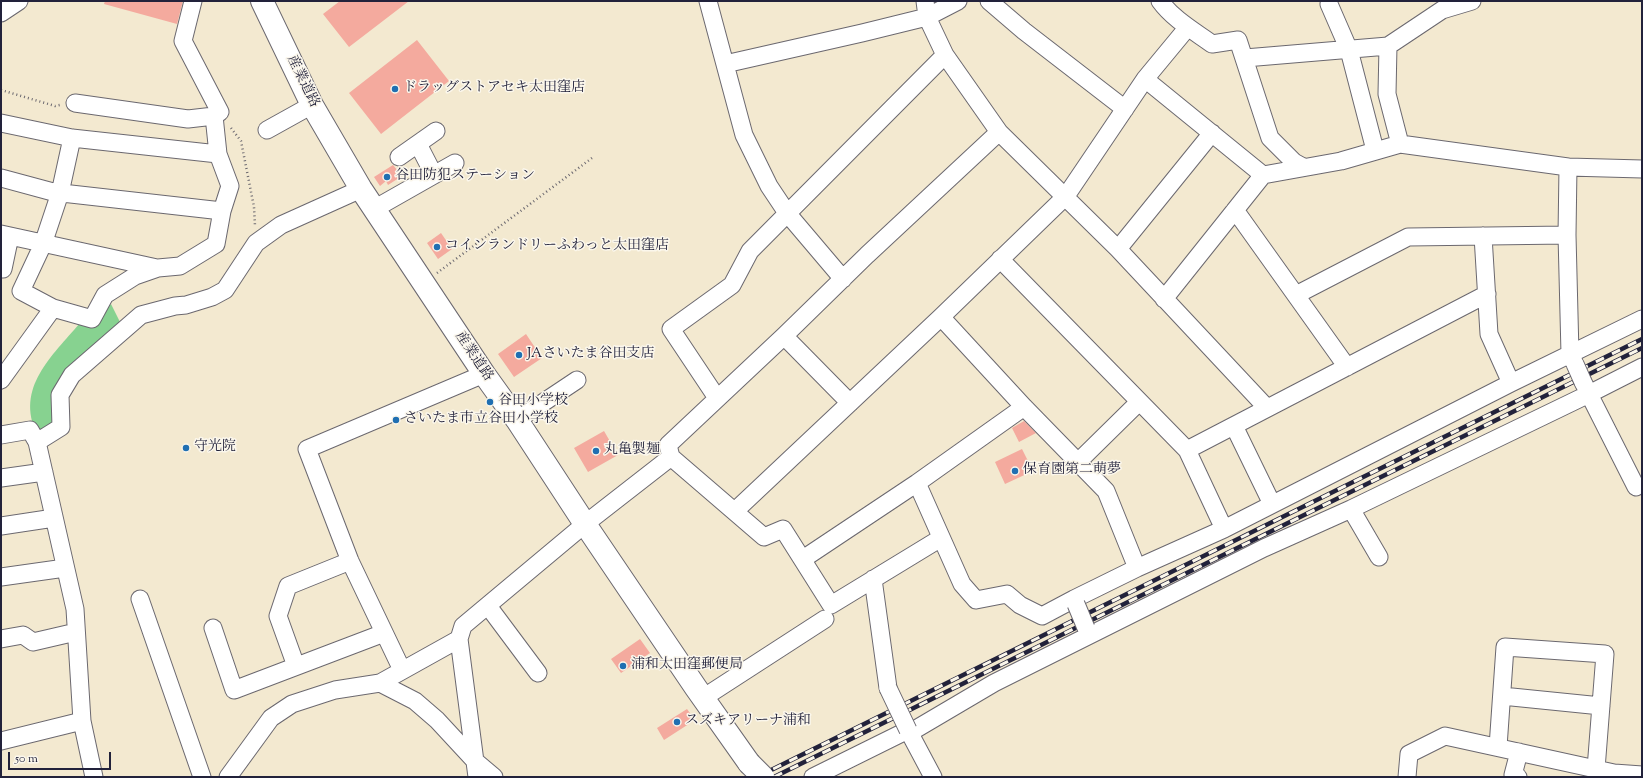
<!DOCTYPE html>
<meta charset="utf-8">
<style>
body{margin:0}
#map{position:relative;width:1643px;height:778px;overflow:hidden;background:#f3e9d0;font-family:"Sorts Mill Goudy",serif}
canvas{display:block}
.frame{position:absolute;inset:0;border:2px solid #22223b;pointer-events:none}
.scale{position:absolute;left:8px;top:752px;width:103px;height:18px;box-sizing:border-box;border:2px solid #22223b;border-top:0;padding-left:5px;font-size:12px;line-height:14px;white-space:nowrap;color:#22223b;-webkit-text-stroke:3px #fbf7ec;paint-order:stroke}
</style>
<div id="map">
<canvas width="1643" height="778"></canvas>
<div class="frame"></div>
<div class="scale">50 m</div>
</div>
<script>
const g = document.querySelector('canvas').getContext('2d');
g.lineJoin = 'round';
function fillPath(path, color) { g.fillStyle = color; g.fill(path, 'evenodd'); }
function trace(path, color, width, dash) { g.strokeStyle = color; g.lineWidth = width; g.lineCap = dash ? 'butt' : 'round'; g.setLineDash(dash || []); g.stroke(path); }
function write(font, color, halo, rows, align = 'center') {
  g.font = font + ' "Sorts Mill Goudy","Noto Serif JP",serif'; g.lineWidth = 3; g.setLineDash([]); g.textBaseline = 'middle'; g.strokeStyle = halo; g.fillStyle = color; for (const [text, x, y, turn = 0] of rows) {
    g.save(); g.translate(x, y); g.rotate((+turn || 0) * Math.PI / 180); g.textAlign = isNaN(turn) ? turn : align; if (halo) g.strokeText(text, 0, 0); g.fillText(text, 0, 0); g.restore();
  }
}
fillPath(new Path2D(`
 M111 304 122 326 70 371 55 424 37 434C15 388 52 356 80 323L92 326Z`), '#87d290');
fillPath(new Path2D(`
 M105 1H183L177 24 104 4Z
 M340 1H409L349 47 323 14Z
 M417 40 449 81 381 134 349 93Z
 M393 165 402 176 388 185 386 181 380 186 374 177Z
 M441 233 452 249 438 259 427 243Z
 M526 334 542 358 514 377 498 354Z
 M1024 421 1036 433 1019 442 1012 428Z
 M604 431 618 455 588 472 574 448Z
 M1022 449 1033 471 1005 484 995 462Z
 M640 639 650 653 621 673 611 659Z
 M687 709 695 720 664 740 657 728Z`), '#f4aa9e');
const minor = new Path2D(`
 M708 1 744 135 769 186 787 213 843 279
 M925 1 927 17 945 55 999 132 1118 249 1267 408
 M989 1 1024 31 1125 109
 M1160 1C1173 19 1194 31 1212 44L1238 40 1270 138 1294 162 1303 167
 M1329 4 1349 50 1375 150
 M1 13 19 1
 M1388 46 1387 94 1400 144
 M1245 58 1388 46 1442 10 1472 1
 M725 64 862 33 927 17 958 1
 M1145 79 1263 175 1341 161 1400 144 1568 167
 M75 103 188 119 214 116 220 112 183 41 193 1
 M1 123 72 138 218 154
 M267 130 312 105
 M72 138 60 193 43 244 21 291 53 308 92 319 105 295 135 276 158 268 180 266 216 244 222 211 230 186 218 154 214 116
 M418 144 434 175
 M399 157 436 131
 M1 178 53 192 222 211
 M374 209 455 163
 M1235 210 1347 367
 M1 234 157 268
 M1483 236 1489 334 1511 383
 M1118 249 1212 133
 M1000 259 1187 450 1487 294
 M3 269 10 236
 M1296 295 1408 237 1567 235
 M1164 299 1263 175
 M941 317 1024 407 1106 491 1137 568
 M784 336 850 403
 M1574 362 1570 354 1567 235 1568 167 1642 169
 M1 380 53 308
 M717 398 671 329 732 285 750 251 945 55
 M517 420 577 380
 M1234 426 1272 504
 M1 435 30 430 37 442 75 609 82 721 94 777
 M37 442 61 427 60 395 72 375 141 315 175 306 186 305 212 297 225 290 256 243 281 225 361 189
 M1187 450 1224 529
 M671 457 764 537 783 529 831 605 941 538
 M1078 462 1139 402
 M1 478 44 472
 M917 483 962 584 976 600 1007 594 1020 605 1042 616 1074 599
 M1636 487 1589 394 1642 367
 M1351 509 1379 557
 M735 511 941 317 1066 196 1145 79 1188 27
 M1 526 54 518
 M803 559 917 483 1024 407
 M1 577 65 568
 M873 579 888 688
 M140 599 202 777
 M1076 604 1074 599 1137 568 1224 529 1511 383 1642 319
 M488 606 538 673
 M213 628 234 690 384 633
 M1 639 23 635 33 642 76 632
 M296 666 278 616 288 586 350 561
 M402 670 350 561 307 449 484 374
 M380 683 415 701 437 720 475 761 494 777
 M1502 696 1601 706
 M703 698 825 619
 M908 730 933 777
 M1 741 82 721
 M1498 747 1505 647 1605 654 1596 769
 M228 777 271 718 292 704 335 690 380 683 459 639
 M477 777 459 639 463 626 585 524 671 457 668 445 784 336 867 255 999 132
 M813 777 908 730 916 729 994 683 1264 548 1351 509 1589 394 1583 382
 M1407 777 1409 754 1445 736 1614 773 1642 775
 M1518 777 1513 775 1519 752`);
const major = new Path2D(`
 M262 1 312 105 361 189 484 374 517 420 585 524 696 688 749 763`);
trace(minor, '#6b686f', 19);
trace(major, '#6b686f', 24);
trace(new Path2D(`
 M1 90 55 106 60 105
 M231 128 241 141 254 207 255 226
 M437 273 592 158`), '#6b686f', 2.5, [1, 3]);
trace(minor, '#fff', 17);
trace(major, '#fff', 22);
const rail = new Path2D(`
 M757 777 1642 339
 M774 777 1642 348`);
trace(rail, '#22223b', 4.5);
trace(rail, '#fbf7ec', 3, [9]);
const minorBridge = new Path2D(`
 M1575 364 1583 382
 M1076 604 1086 628
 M888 688 908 730`);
const majorBridge = new Path2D(`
 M749 763 763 777`);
trace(minorBridge, '#6b686f', 19, []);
trace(majorBridge, '#6b686f', 24, []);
trace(minorBridge, '#fff', 17);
trace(majorBridge, '#fff', 22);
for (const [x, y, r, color] of [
 [395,89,4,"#1f6fb2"],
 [387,177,4,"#1f6fb2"],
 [437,247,4,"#1f6fb2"],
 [519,355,4,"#1f6fb2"],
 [490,402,4,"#1f6fb2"],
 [396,420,4,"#1f6fb2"],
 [186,448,4,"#1f6fb2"],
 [596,451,4,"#1f6fb2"],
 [1015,471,4,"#1f6fb2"],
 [623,666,4,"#1f6fb2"],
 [677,722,4,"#1f6fb2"]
]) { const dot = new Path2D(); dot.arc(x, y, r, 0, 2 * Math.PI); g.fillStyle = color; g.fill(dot); trace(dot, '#fbf7ec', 1.5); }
write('14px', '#22223b', '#fbf7ec', [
 ["産業道路",302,82,64],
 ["産業道路",473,357,56]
]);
write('14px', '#22223b', '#fbf7ec', [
 ["ドラッグストアセキ太田窪店",403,89],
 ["谷田防犯ステーション",395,177],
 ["コインランドリーふわっと太田窪店",445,247],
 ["JAさいたま谷田支店",527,355],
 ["谷田小学校",498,402],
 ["さいたま市立谷田小学校",404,420],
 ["守光院",194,448],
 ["丸亀製麺",604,451],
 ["保育園第二萌夢",1023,471],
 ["浦和太田窪郵便局",631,666],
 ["スズキアリーナ浦和",685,722]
], 'left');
</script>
